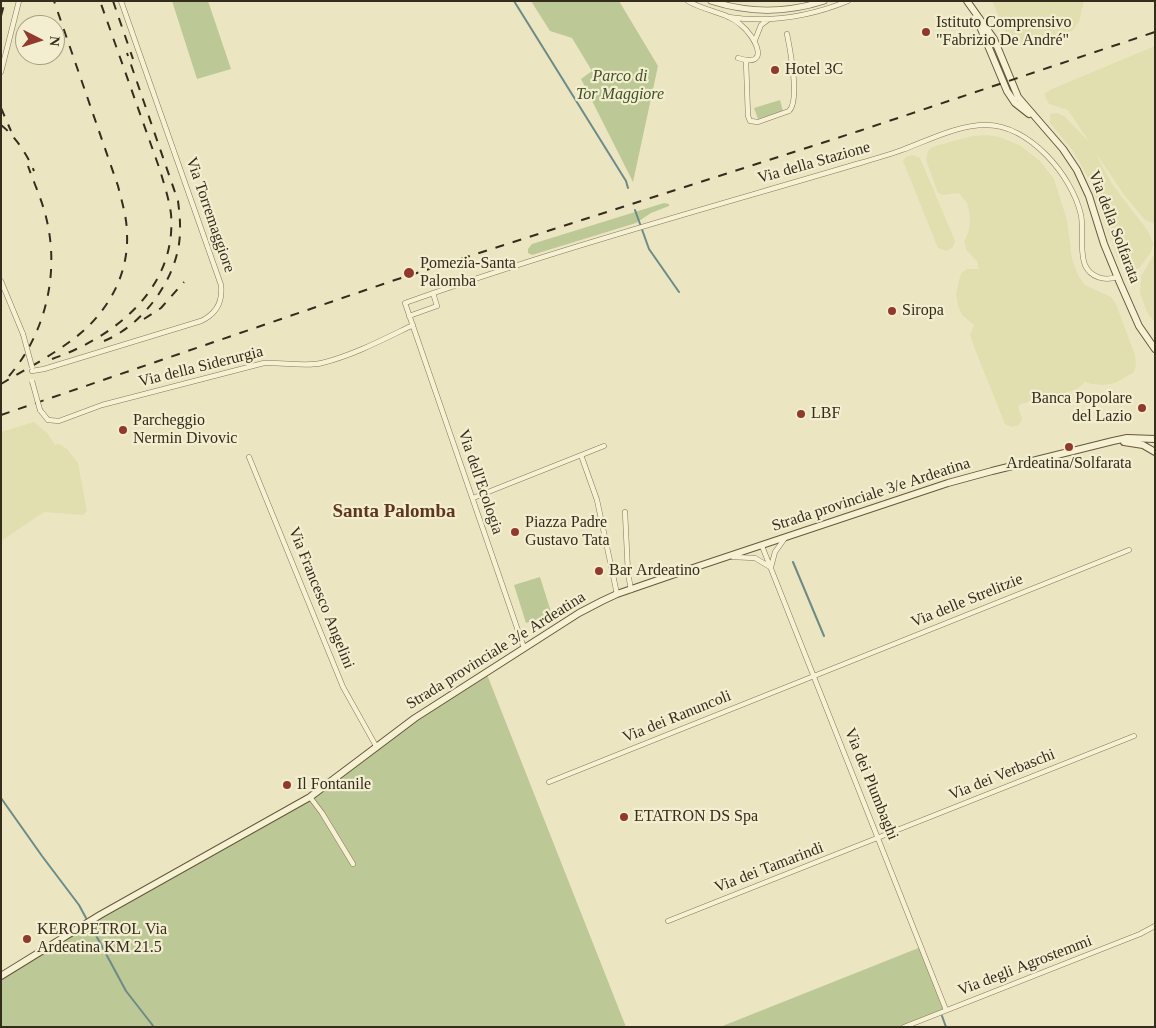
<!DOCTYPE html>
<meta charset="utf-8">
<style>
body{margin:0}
#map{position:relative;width:1156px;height:1028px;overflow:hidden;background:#ece5c1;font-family:Georgia,serif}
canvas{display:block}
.frame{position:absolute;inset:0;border:2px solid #352c1d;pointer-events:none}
.north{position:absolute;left:15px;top:15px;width:50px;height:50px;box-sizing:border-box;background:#f3eed0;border:1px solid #a7a088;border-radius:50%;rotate:95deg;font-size:14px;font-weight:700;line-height:20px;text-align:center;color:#352c1d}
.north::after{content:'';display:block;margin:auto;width:18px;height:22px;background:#90392c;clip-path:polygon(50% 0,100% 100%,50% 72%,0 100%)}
</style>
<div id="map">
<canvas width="1156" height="1028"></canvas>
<div class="frame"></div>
<div class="north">N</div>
</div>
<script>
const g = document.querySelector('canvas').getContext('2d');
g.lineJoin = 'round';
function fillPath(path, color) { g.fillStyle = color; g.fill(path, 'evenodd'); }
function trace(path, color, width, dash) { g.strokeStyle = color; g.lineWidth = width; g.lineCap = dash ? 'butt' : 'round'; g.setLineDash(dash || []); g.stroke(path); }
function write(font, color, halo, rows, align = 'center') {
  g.font = font + ' Georgia,serif'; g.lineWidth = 4.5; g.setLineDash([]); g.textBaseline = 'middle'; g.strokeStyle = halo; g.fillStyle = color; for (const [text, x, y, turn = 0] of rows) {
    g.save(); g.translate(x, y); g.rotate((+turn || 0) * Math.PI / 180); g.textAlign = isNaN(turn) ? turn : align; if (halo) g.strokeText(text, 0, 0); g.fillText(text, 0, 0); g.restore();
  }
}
fillPath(new Path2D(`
 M992 1H1084L1079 22 1072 31 1028 46 1015 45 1009 41Z
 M1155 46V224L1145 220 1125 196 1095 152 1112 184 1148 231 1151 238 1153 243 1151 252 1140 267 1133 273 1125 266 1117 256 1089 179 1073 151 1050 123V114L1057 113 1065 117 1090 143 1068 110 1049 104 1044 94 1052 89Z
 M987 135 1000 137 1021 146 1040 161 1054 179 1067 220 1072 259 1078 275 1085 285 1111 297 1116 304 1135 355 1136 366 1134 372 1115 383 1104 385 1091 384 1085 382 1076 390 1020 404 1018 407 1022 419 1019 425 1011 427 1005 424 974 347 970 335 974 325 962 315 958 306 956 294 961 273 967 269H979L977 261 967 251 964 242 969 230 970 217 967 203 959 193 943 195 938 193 926 160 928 151 932 147 972 136Z
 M913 155 920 158 955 241 953 247 947 251 938 248 903 161 906 157Z
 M1155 253V323L1147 312 1140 293 1141 276Z
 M34 422 47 433 55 445 59 444 67 449 78 463 87 511 83 515 44 512 1 541V432Z`), '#e1dfaf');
fillPath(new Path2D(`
 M172 1H208L231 69 197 79Z
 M531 1H619L658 66 633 182 581 79 592 71 572 38 550 31Z
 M780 100 783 111 758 119 754 108Z
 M664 203 669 204V206L651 213 636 223 532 255 528 253V249L532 244Z
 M540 577 552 615 526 623 514 585Z
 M486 672 626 1027H1V977L100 915 284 812 376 746Z
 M921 947 946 1010 904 1027H720Z`), '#bcc996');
trace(new Path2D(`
 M514 1 626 181 628 188
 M635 210 649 249 679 292
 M793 562 824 636
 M1 798 42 856 79 905 86 918
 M91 926 126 991 154 1027
 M942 1016 946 1027`), '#6b8b88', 2);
const minor = new Path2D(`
 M688 1C704 11 727 12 741 25 755 36 772 69 738 58
 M728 17C769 23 809 17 848 1
 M755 40 761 25 769 19
 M746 61 748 116 750 121 758 122 789 111C800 101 790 49 787 34
 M1 72 19 1
 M1 281 23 334
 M409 316 437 306 433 293
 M32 371 44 369 201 321C216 314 223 302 221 285L121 1
 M40 410 48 420 59 421 102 405 264 363C282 362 306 367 322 363 354 355 384 339 413 325
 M581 455 597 500 617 594
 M249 457 343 687 376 746
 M473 498 604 446
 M625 512 628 573 631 590
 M762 546 946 1010
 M733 557 755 558 770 567
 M771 567 775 552 785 538
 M524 648 405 303C551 251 701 210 850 166 867 161 885 156 902 150 929 140 957 125 986 125 1029 125 1072 175 1081 215 1084 231 1079 249 1085 265 1091 278 1105 281 1117 277
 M549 782 1129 550
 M310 797 322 813 353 864
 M668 921 1134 736
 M904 1027 1140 934 1155 926`);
const tertiary = new Path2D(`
 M711 1C748 13 787 13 824 1`);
const secondary = new Path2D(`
 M967 1 994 39 1018 97 1063 149 1077 170 1089 196 1104 244 1120 283 1139 326 1155 349
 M976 17 1007 91 1015 103 1029 114
 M1124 442 1143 445 1155 452
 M1 976 100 915 310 797 415 718 579 613 602 601 617 594 678 573 948 483 992 471 1113 441 1127 438 1155 439`);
trace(minor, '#84765a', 5.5);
trace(tertiary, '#84765a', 7);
trace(secondary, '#66573d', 8);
trace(minor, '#f7f1d4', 4.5);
trace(tertiary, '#f7f1d4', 5.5);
trace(secondary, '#f7f1d4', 6);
trace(new Path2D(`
 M113 1 133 59
 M1 16 5 1
 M1 108 11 131
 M1 125C15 136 27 154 34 171
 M144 319 161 308 184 282
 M104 341C141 326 173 284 179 244 181 230 180 216 178 201L127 53
 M52 359C115 337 177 288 171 214 169 199 164 184 160 170L100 1
 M9 376C46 333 60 272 46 217 42 200 34 183 28 166
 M1 384C26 369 53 355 76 337 107 313 129 275 127 234 127 218 122 202 118 186L54 1
 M1 415 392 281 859 131 1155 32`), '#352c1d', 2, [9, 9]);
const minorBridge = new Path2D(`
 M23 334 32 367
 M32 381 40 410`);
trace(minorBridge, '#84765a', 5.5, []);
trace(minorBridge, '#f7f1d4', 4.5);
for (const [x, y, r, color] of [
 [926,32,5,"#90392c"],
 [775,70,5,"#90392c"],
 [409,273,6,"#90392c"],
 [892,311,5,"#90392c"],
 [1142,408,5,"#90392c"],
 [801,414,5,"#90392c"],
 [123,430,5,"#90392c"],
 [1069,447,5,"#90392c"],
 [515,532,5,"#90392c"],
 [599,571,5,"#90392c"],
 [287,785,5,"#90392c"],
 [624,817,5,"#90392c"],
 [27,939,5,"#90392c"]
]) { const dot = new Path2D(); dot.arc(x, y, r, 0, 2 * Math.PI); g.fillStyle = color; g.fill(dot); trace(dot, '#f3eed0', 2); }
write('16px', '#352c1d', '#f3eed0', [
 ["Istituto Comprensivo",936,23],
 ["\"Fabrizio De André\"",936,41],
 ["Hotel 3C",785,70],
 ["Pomezia-Santa",420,264],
 ["Palomba",420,282],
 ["Siropa",902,311],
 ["Banca Popolare",1132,399,"right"],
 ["del Lazio",1132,417,"right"],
 ["LBF",811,414],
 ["Parcheggio",133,421],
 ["Nermin Divovic",133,439],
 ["Ardeatina/Solfarata",1069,464,"center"],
 ["Piazza Padre",525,523],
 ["Gustavo Tata",525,541],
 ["Bar Ardeatino",609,571],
 ["Il Fontanile",297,785],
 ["ETATRON DS Spa",634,817],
 ["KEROPETROL Via",37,930],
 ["Ardeatina KM 21.5",37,948]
], 'left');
write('italic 16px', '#3f5025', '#f3eed0', [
 ["Parco di",620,77],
 ["Tor Maggiore",620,95]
]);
write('16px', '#352c1d', '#f3eed0', [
 ["Via della Stazione",814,163,-16],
 ["Via Torremaggiore",210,215,71],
 ["Via della Solfarata",1114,227,69],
 ["Via della Siderurgia",201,367,-14],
 ["Via dell'Ecologia",480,482,71],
 ["Strada provinciale 3/e Ardeatina",871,495,-18],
 ["Via Francesco Angelini",321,598,68],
 ["Via delle Strelitzie",967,601,-22],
 ["Strada provinciale 3/e Ardeatina",496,651,-32],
 ["Via dei Ranuncoli",677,717,-22],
 ["Via dei Verbaschi",1002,775,-22],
 ["Via dei Plumbaghi",871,784,68],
 ["Via dei Tamarindi",769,868,-21],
 ["Via degli Agrostemmi",1025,966,-21]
]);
write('bold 19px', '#5f351f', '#f3eed0', [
 ["Santa Palomba",394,512]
]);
</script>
